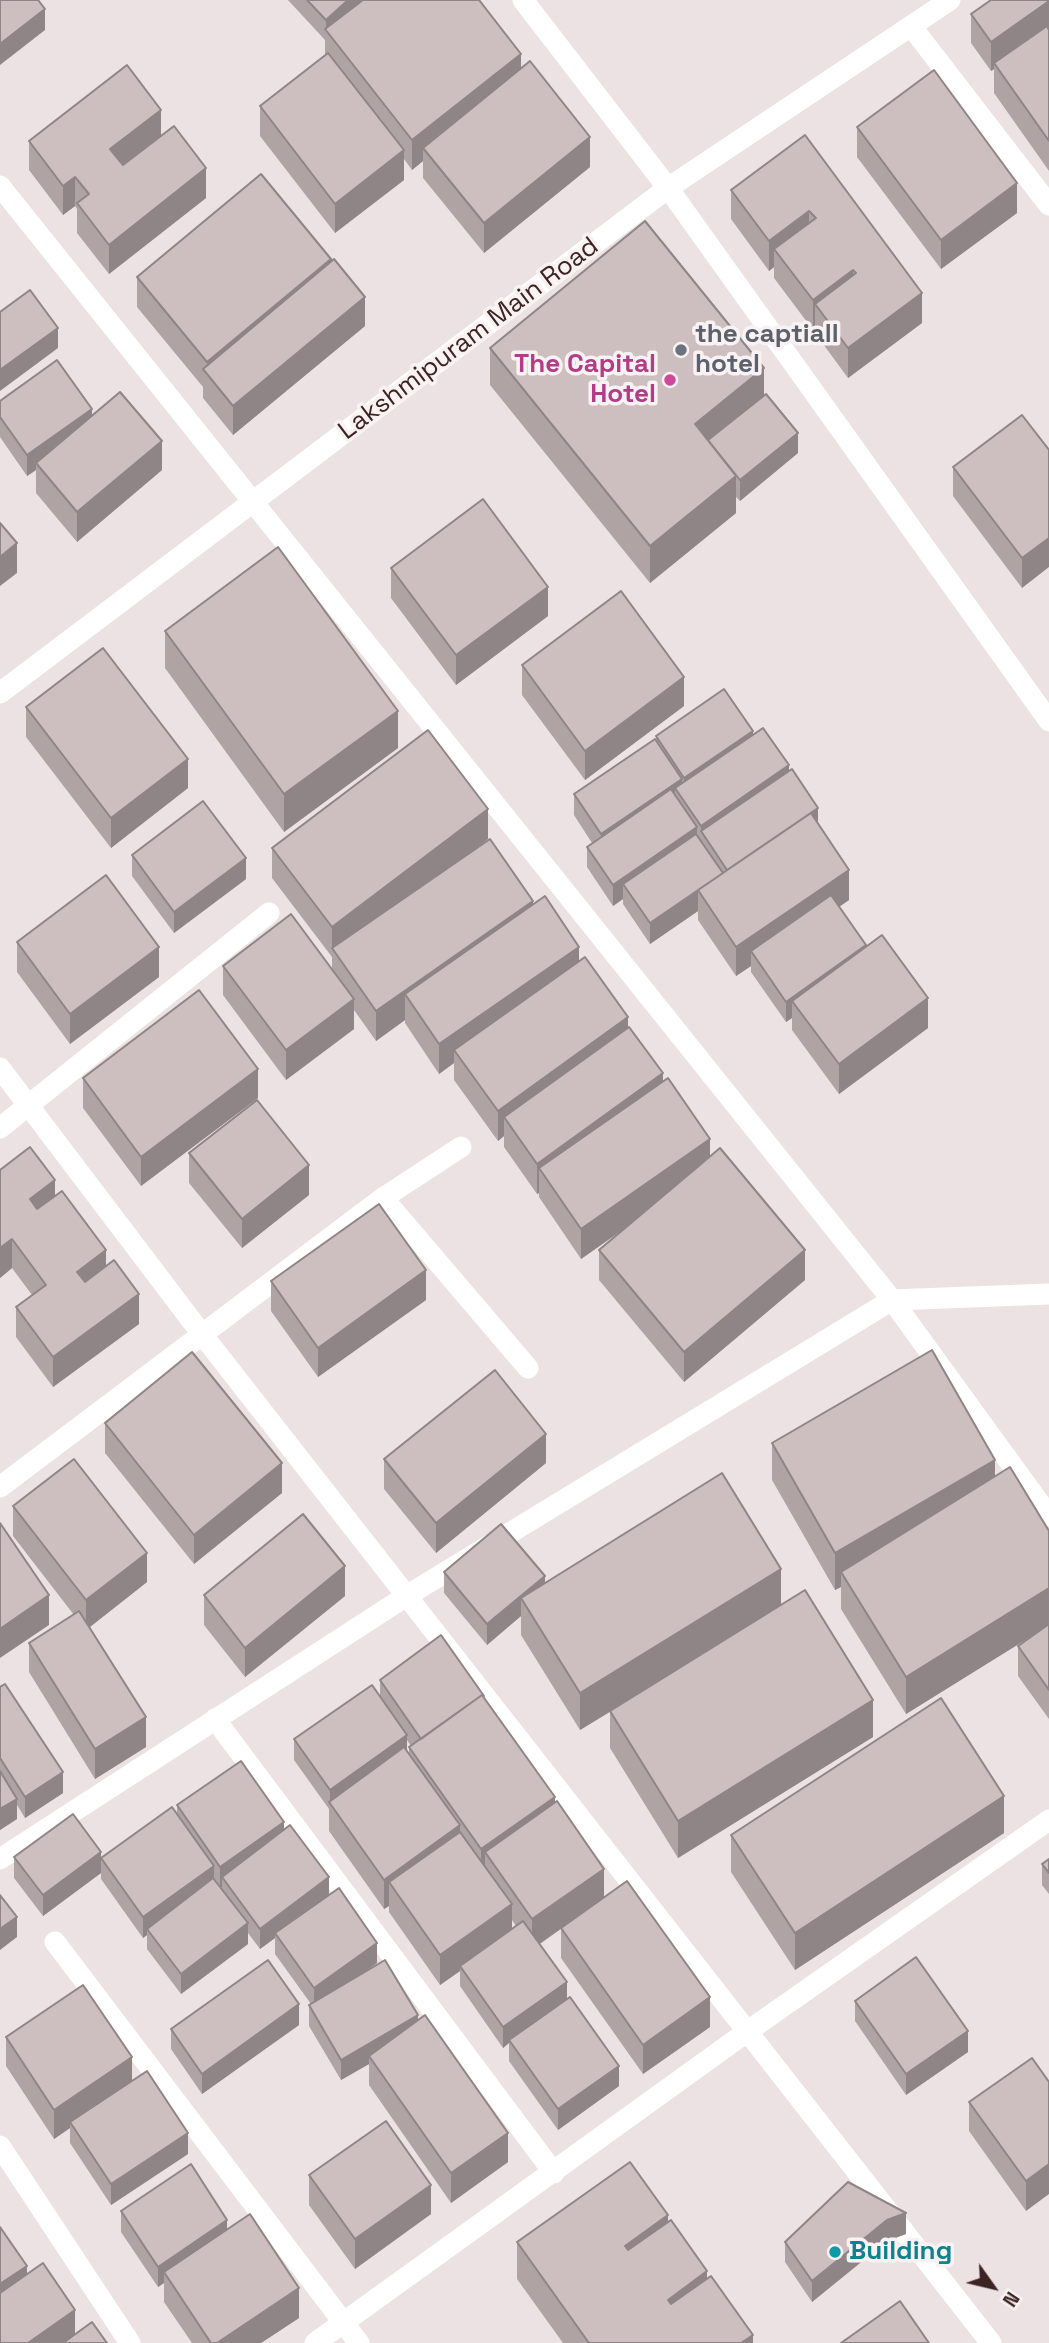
<!DOCTYPE html>
<style>
body{margin:0}
#map{position:relative;width:1049px;height:2343px;overflow:hidden;background:#ece2e3;font-family:"Space Grotesk",sans-serif}
canvas{display:block}
.north{position:absolute;left:958px;top:2252px;width:70px;height:70px;-webkit-text-stroke:5px #f9f2f3;paint-order:stroke;rotate:124deg;font-size:19px;font-weight:700;line-height:28px;text-align:center;color:#3d2422}
.north::after{content:'';display:block;margin:auto;width:24px;height:32px;background:#3d2422;clip-path:polygon(50% 0,100% 100%,50% 72%,0 100%)}
</style>
<div id="map">
<canvas width="1049" height="2343"></canvas>
<div class="north">N</div>
</div>
<script>
const g = document.querySelector('canvas').getContext('2d');
g.lineJoin = 'round';
function trace(path, color, width, dash) { g.strokeStyle = color; g.lineWidth = width; g.lineCap = dash ? 'butt' : 'round'; g.setLineDash(dash || []); g.stroke(path); }
function fillPath(path, color) { g.fillStyle = color; g.fill(path, 'evenodd'); }
function write(font, color, halo, rows, align = 'center') {
  g.font = font + ' "Space Grotesk",sans-serif'; g.lineWidth = 7; g.setLineDash([]); g.textBaseline = 'middle'; g.strokeStyle = halo; g.fillStyle = color; for (const [text, x, y, turn = 0] of rows) {
    g.save(); g.translate(x, y); g.rotate((+turn || 0) * Math.PI / 180); g.textAlign = isNaN(turn) ? turn : align; if (halo) g.strokeText(text, 0, 0); g.fillText(text, 0, 0); g.restore();
  }
}
trace(new Path2D(`
 M523 0 668 188 1049 721
 M911 26 1049 205
 M0 186 892 1300 1049 1516
 M0 1068 201 1333 991 2343
 M0 1128 269 913
 M383 1198 528 1368
 M0 1487 383 1198 461 1147
 M215 1719 554 2173
 M0 1859 408 1595 892 1300 1049 1294
 M55 1942 359 2343
 M0 2146 130 2343
 M315 2343 748 2031 1049 1820`), '#fff', 21);
trace(new Path2D(`
 M0 693 668 188 950 0`), '#fff', 21);
fillPath(new Path2D(`
 M288 0H479L521 68 590 167 484 253 423 178V161L412 170 404 159V180L335 233 260 136V106L325 55V40Z
 M1049 0V171L994 93V69L991 71 971 43V14Z
 M857 127 1017 213 941 269 857 157Z
 M805 135 922 323 848 378 815 333V328L813 330 774 278V267L769 271 731 219V190Z
 M161 136 206 198 109 274 77 233V209L75 206 63 215 29 170V141Z
 M331 261 365 326 233 435 203 398V387L137 307V277Z
 M490 348 764 396 798 453 740 501 736 497V513L650 583 490 385Z
 M0 401 92 416 162 470 77 542 36 493V470L27 476 0 437Z
 M1022 415V588L953 496V467Z
 M391 568 548 616 456 685 391 598Z
 M165 631 398 748 284 832 165 668Z
 M522 665 684 706 585 780 522 695Z
 M26 707 188 788 111 848 26 737Z
 M753 735 789 771 818 823 849 900 839 907 866 946 928 1028 839 1094 792 1030V1018L786 1022 751 972V966L736 976 698 920V911L650 944 623 904V899L613 906 587 867V847L592 843 574 815V794L656 740V736Z
 M488 839 466 856 533 904 579 960 628 1027 710 1156 805 1280 684 1382 599 1280V1250L624 1229 581 1259 539 1197V1193L537 1194 504 1147V1136L498 1141 454 1080V1063L439 1074 405 1023V1020L376 1041 354 1010V1029L286 1080 223 995V966L332 970V956V957L272 878V848Z
 M132 855 246 879 174 933 132 876Z
 M17 942 159 977 70 1044 17 972Z
 M83 1078 258 1098 141 1186 83 1108Z
 M189 1153 309 1195 242 1248 189 1183Z
 M0 1170 55 1196 106 1266 139 1324 53 1387 16 1337V1307L32 1295 12 1268 0 1278Z
 M271 1281 426 1300 318 1377 271 1311Z
 M105 1423 282 1493 194 1564 105 1453Z
 M772 1443 995 1477 1049 1531V1719L1018 1676V1646L1032 1636 906 1714 841 1609V1587L835 1590 772 1480Z
 M384 1459 546 1463 436 1553 384 1489Z
 M13 1506 147 1582 90 1627 146 1747 95 1779 29 1672V1643L74 1615 13 1536Z
 M444 1572 545 1583 781 1605 873 1737 678 1858 610 1748V1712L580 1730 521 1635V1616L487 1645 444 1593Z
 M204 1595 345 1596 245 1677 204 1625Z
 M380 1680 484 1698 555 1803 604 1897 710 2027 643 2074 561 1958V1929L540 1944 567 1999 619 2086 558 2130 509 2061V2043L503 2048 460 1986V1971L440 1985 389 1912V1906L384 1909 329 1831V1809L294 1760V1739L380 1696ZM407 1740 411 1746 409 1747V1754L407 1752ZM512 1920 516 1926 512 1929Z
 M0 1687 63 1793 25 1818 17 1805V1819L0 1830Z
 M177 1805 284 1830 377 1963 366 1971 418 2020 508 2162 451 2203 369 2085V2064L341 2080 309 2026V2005L311 2004 275 1954V1938L260 1949 248 1933V1944L181 1994 147 1949V1935L143 1938 101 1879V1873L43 1916 14 1878V1857L101 1858 177 1815Z
 M1004 1833 795 1970 731 1872V1835Z
 M1049 1859V1894L1042 1885V1864Z
 M855 2001 968 2052 906 2095 855 2021Z
 M299 2025 202 2094 171 2049V2029Z
 M6 2037 132 2081 188 2154 111 2205 70 2143V2128L54 2139 6 2066Z
 M1032 2058 1026 2211 969 2131V2102Z
 M309 2175 431 2214 355 2269 309 2205Z
 M121 2211 227 2229 299 2318 261 2343H192L164 2302V2283L158 2287 121 2232Z
 M668 2222 753 2343H563L517 2279V2242Z
 M906 2234 887 2241 812 2302 785 2262V2242Z`), '#b0a3a4');
fillPath(new Path2D(`
 M348 0H364L326 30V20Z
 M1049 1V31L994 63V69L991 71V42Z
 M45 9V30L0 65V44Z
 M521 54V84L423 148V161L412 170V140Z
 M161 110V139L110 178V149Z
 M590 137V167L484 253V223Z
 M404 150V180L335 233V204Z
 M206 168V198L109 274V245Z
 M75 177V206L63 215V186Z
 M1017 183V213L941 269V240Z
 M809 211V240L774 249V267L769 271V241Z
 M331 259V289L207 374V362Z
 M853 270V299L815 304V328L813 330V300Z
 M922 293V323L848 378V348Z
 M365 297V326L233 435V406Z
 M58 328V348L0 391V370Z
 M764 368V405L712 447 695 424Z
 M92 409V429L36 463V470L27 476V455Z
 M798 433V453L740 501V480Z
 M162 441V470L77 542V512Z
 M736 476V513L650 583V546Z
 M1049 538V567L1022 588V558Z
 M17 543V573L0 586V557Z
 M548 587V616L456 685V655Z
 M684 677V706L585 780V751Z
 M398 711V748L284 832V794Z
 M753 731V752L684 799V778Z
 M188 759V788L111 848V818Z
 M789 765V786L701 831V847V826Z
 M682 779V798L675 788V804L601 855V834Z
 M818 808V829L727 870Z
 M488 809V839L336 954 332 948V957V927Z
 M697 827V847L623 884V899L613 906V885Z
 M246 858V879L174 933V912Z
 M849 870V900L758 962 751 951V966L736 976V947Z
 M698 890V911L650 944V923Z
 M533 901V931L405 994V1020L376 1041V1011Z
 M866 945V966L792 1001V1018L786 1022V1002Z
 M159 947V977L70 1044V1014Z
 M579 947V976L454 1050V1063L439 1074V1044Z
 M928 998V1028L839 1094V1064Z
 M354 999V1029L286 1080V1050Z
 M628 1017V1047L504 1117V1136L498 1141V1111Z
 M258 1069V1098L141 1186V1157Z
 M663 1073V1103L539 1168V1193L537 1194V1164Z
 M710 1139V1168L581 1259V1229Z
 M309 1165V1195L242 1248V1219Z
 M55 1180V1210L30 1229V1199Z
 M12 1239V1268L0 1278V1248Z
 M106 1250V1280L77 1301V1272Z
 M805 1250V1280L684 1382V1352Z
 M426 1270V1300L318 1377V1348Z
 M139 1294V1324L53 1387V1357Z
 M546 1434V1463L436 1553V1523Z
 M995 1460V1497L841 1572V1587L835 1590V1553Z
 M282 1463V1493L194 1564V1535Z
 M147 1553V1582L86 1630V1600Z
 M345 1566V1596L245 1677V1648Z
 M781 1569V1606L580 1730V1693Z
 M545 1576V1597L521 1598V1616L487 1645V1624Z
 M1049 1588V1625L906 1714V1677Z
 M49 1595V1625L0 1658V1629Z
 M873 1700V1737L678 1858V1821Z
 M146 1717V1747L95 1779V1749Z
 M407 1735V1756L330 1803V1790Z
 M63 1772V1793L25 1818V1797Z
 M1004 1796V1833L795 1970V1933Z
 M555 1797V1827L485 1852V1876L481 1879V1849Z
 M17 1799V1819L0 1830V1809Z
 M284 1822V1843L222 1877V1887H220V1867Z
 M460 1825V1855L389 1882V1906L384 1909V1880Z
 M101 1852V1873L43 1916V1895Z
 M214 1866V1886L147 1929V1935L143 1938V1917Z
 M604 1869V1898L532 1949V1919Z
 M329 1877V1898L275 1933V1938L260 1949V1929Z
 M512 1904V1934L460 1966V1971L440 1985V1955Z
 M17 1917V1937L0 1950V1929Z
 M248 1923V1944L181 1994V1974Z
 M377 1943V1963L314 2008V1988Z
 M567 1982V2003L509 2040V2043L503 2048V2027Z
 M710 1997V2027L643 2074V2045Z
 M299 2004V2025L202 2094V2074Z
 M418 2015V2036L369 2056V2064L341 2080V2060Z
 M968 2031V2052L906 2095V2074Z
 M132 2057V2087L70 2122V2128L54 2139V2110Z
 M619 2066V2086L558 2130V2109Z
 M188 2133V2154L111 2205V2184Z
 M508 2133V2162L451 2203V2173Z
 M1049 2164V2194L1026 2211V2181Z
 M431 2185V2214L355 2269V2239Z
 M906 2213V2234L887 2241 812 2302V2281L887 2220Z
 M668 2215V2252L625 2283V2246Z
 M227 2220V2241L164 2272V2283L158 2287V2267Z
 M27 2266V2295L0 2314V2284Z
 M707 2271V2308L668 2337V2300Z
 M299 2288V2318L261 2343H217Z
 M75 2310V2339L70 2343H28Z
 M753 2335V2343H741Z`), '#908586');
const building = new Path2D(`
 M0 0H38L45 9 0 44Z
 M307 0H348L326 20Z
 M363 0H479L521 54 412 140 325 29Z
 M991 0H1049V1L991 42 971 14Z
 M1047 26 1049 30V141L994 63Z
 M328 53 404 150 335 204 260 106Z
 M530 61 590 137 484 223 423 148Z
 M127 65 161 110 110 149 123 165 174 126 206 168 109 245 77 203 89 194 75 177 63 186 29 141Z
 M934 70 1017 183 941 240 857 127Z
 M805 135 922 293 848 348 815 304 856 273 853 270 813 300 774 249 816 218 809 211 769 241 731 190Z
 M261 174 331 259 207 362 137 277Z
 M645 221 764 368 695 424 736 476 650 546 490 348Z
 M334 259 365 297 233 406 203 369Z
 M30 290 58 328 0 370V312Z
 M57 360 92 409 27 455 0 417V401Z
 M120 392 162 441 77 512 36 463Z
 M766 394 798 433 740 480 708 440Z
 M1022 415 1049 450V538L1022 558 953 467Z
 M483 499 548 587 456 655 391 568Z
 M0 523 17 543 0 557Z
 M278 547 398 711 284 794 165 631Z
 M621 591 684 677 585 751 522 665Z
 M103 648 188 759 111 818 26 707Z
 M724 689 753 731 684 778 656 736Z
 M763 728 789 765 701 826 675 788Z
 M428 730 488 809 332 927 272 848Z
 M655 739 682 779 601 834 574 794Z
 M792 769 818 808 727 870 701 831Z
 M671 789 697 827 613 885 587 847Z
 M203 801 246 858 174 912 132 855Z
 M811 813 849 870 736 947 698 890Z
 M696 834 723 873 650 923 623 884Z
 M490 839 533 901 376 1011 332 948Z
 M106 875 159 947 70 1014 17 942Z
 M831 895 866 945 786 1002 751 951Z
 M545 896 579 947 439 1044 405 994Z
 M291 914 354 999 286 1050 223 966Z
 M882 935 928 998 839 1064 792 1001Z
 M585 957 628 1017 498 1111 454 1050Z
 M199 990 258 1069 141 1157 83 1078Z
 M629 1027 663 1073 537 1164 504 1117Z
 M668 1078 710 1139 581 1229 539 1168Z
 M257 1100 309 1165 242 1219 189 1153Z
 M30 1147 55 1180 30 1199 37 1209 62 1191 106 1250 77 1272 85 1282 114 1260 139 1294 53 1357 16 1307 46 1285 12 1239 0 1248V1170Z
 M720 1148 805 1250 684 1352 599 1250Z
 M379 1204 426 1270 318 1348 271 1281Z
 M932 1350 995 1460 835 1553 772 1443Z
 M192 1352 282 1463 194 1535 105 1423Z
 M495 1370 546 1434 436 1523 384 1459Z
 M74 1459 147 1553 86 1600 13 1506Z
 M1010 1467 1049 1531V1588L906 1677 841 1572Z
 M722 1473 781 1569 580 1693 521 1598Z
 M303 1514 345 1566 245 1648 204 1595Z
 M0 1523 49 1595 0 1629Z
 M501 1524 545 1576 487 1624 444 1572Z
 M805 1590 873 1700 678 1821 610 1711Z
 M79 1611 146 1717 95 1749 29 1643Z
 M1049 1624V1690L1018 1646Z
 M441 1635 484 1696H483L482 1695 421 1739 380 1680Z
 M5 1684 63 1772 25 1797 0 1758V1687Z
 M372 1685 407 1735 330 1790 294 1739Z
 M482 1695 555 1797 481 1849 409 1747Z
 M941 1698 1004 1796 795 1933 731 1835Z
 M404 1747 460 1825 384 1880 329 1802Z
 M241 1761 284 1822 220 1867 177 1805Z
 M0 1771 17 1799 0 1809Z
 M557 1801 604 1869 532 1919 485 1852Z
 M172 1807 214 1866 143 1917 101 1858Z
 M73 1814 101 1852 43 1895 14 1857Z
 M290 1825 329 1877 260 1929 222 1877Z
 M460 1832 512 1904 440 1955 389 1882Z
 M1049 1859V1873L1042 1864Z
 M213 1878 248 1923 181 1974 147 1929Z
 M627 1881 710 1997 643 2045 561 1928Z
 M339 1888 377 1943 314 1988 275 1933Z
 M0 1895 17 1917 0 1929Z
 M523 1921 567 1982 503 2027 460 1966Z
 M916 1957 968 2031 906 2074 855 2001Z
 M268 1960 299 2004 202 2074 171 2029Z
 M385 1960 418 2015 341 2060 309 2005Z
 M83 1985 132 2057 54 2110 6 2037Z
 M570 1997 619 2066 558 2109 509 2040Z
 M425 2015 508 2133 451 2173 369 2056Z
 M1032 2058 1049 2082V2164L1026 2181 969 2102Z
 M147 2071 188 2133 111 2184 70 2122Z
 M386 2121 431 2185 355 2239 309 2175Z
 M630 2162 668 2215 625 2246 628 2250 671 2220 707 2271 668 2300 671 2304 711 2276 753 2335 741 2343H589L517 2242Z
 M191 2164 227 2220 158 2267 121 2211Z
 M848 2182 906 2213 887 2220 812 2281 785 2242Z
 M250 2214 299 2288 217 2343H211L164 2272Z
 M0 2227 27 2266 0 2284Z
 M43 2263 75 2310 28 2343H0V2293Z
 M900 2301 929 2343H841Z
 M92 2322 107 2343H63Z`);
fillPath(building, '#cdbebf');
trace(building, '#908586', 2);
for (const [x, y, r, color] of [
 [681,350,7,"#6b7280"],
 [670,380,7,"#d1479c"],
 [835,2252,7,"#0f9aa8"]
]) { const dot = new Path2D(); dot.arc(x, y, r, 0, 2 * Math.PI); g.fillStyle = color; g.fill(dot); trace(dot, '#f9f2f3', 2.5); }
write('bold 26px', '#5b616d', '#f9f2f3', [
 ["the captiall",695,335],
 ["hotel",695,365]
], 'left');
write('26px', '#3d2422', '#f9f2f3', [
 ["Lakshmipuram Main Road",469,339,-37]
]);
write('bold 26px', '#b23c85', '#f9f2f3', [
 ["The Capital",656,365],
 ["Hotel",656,395]
], 'right');
write('bold 26px', '#0d838f', '#f9f2f3', [
 ["Building",849,2252]
], 'left');
</script>
